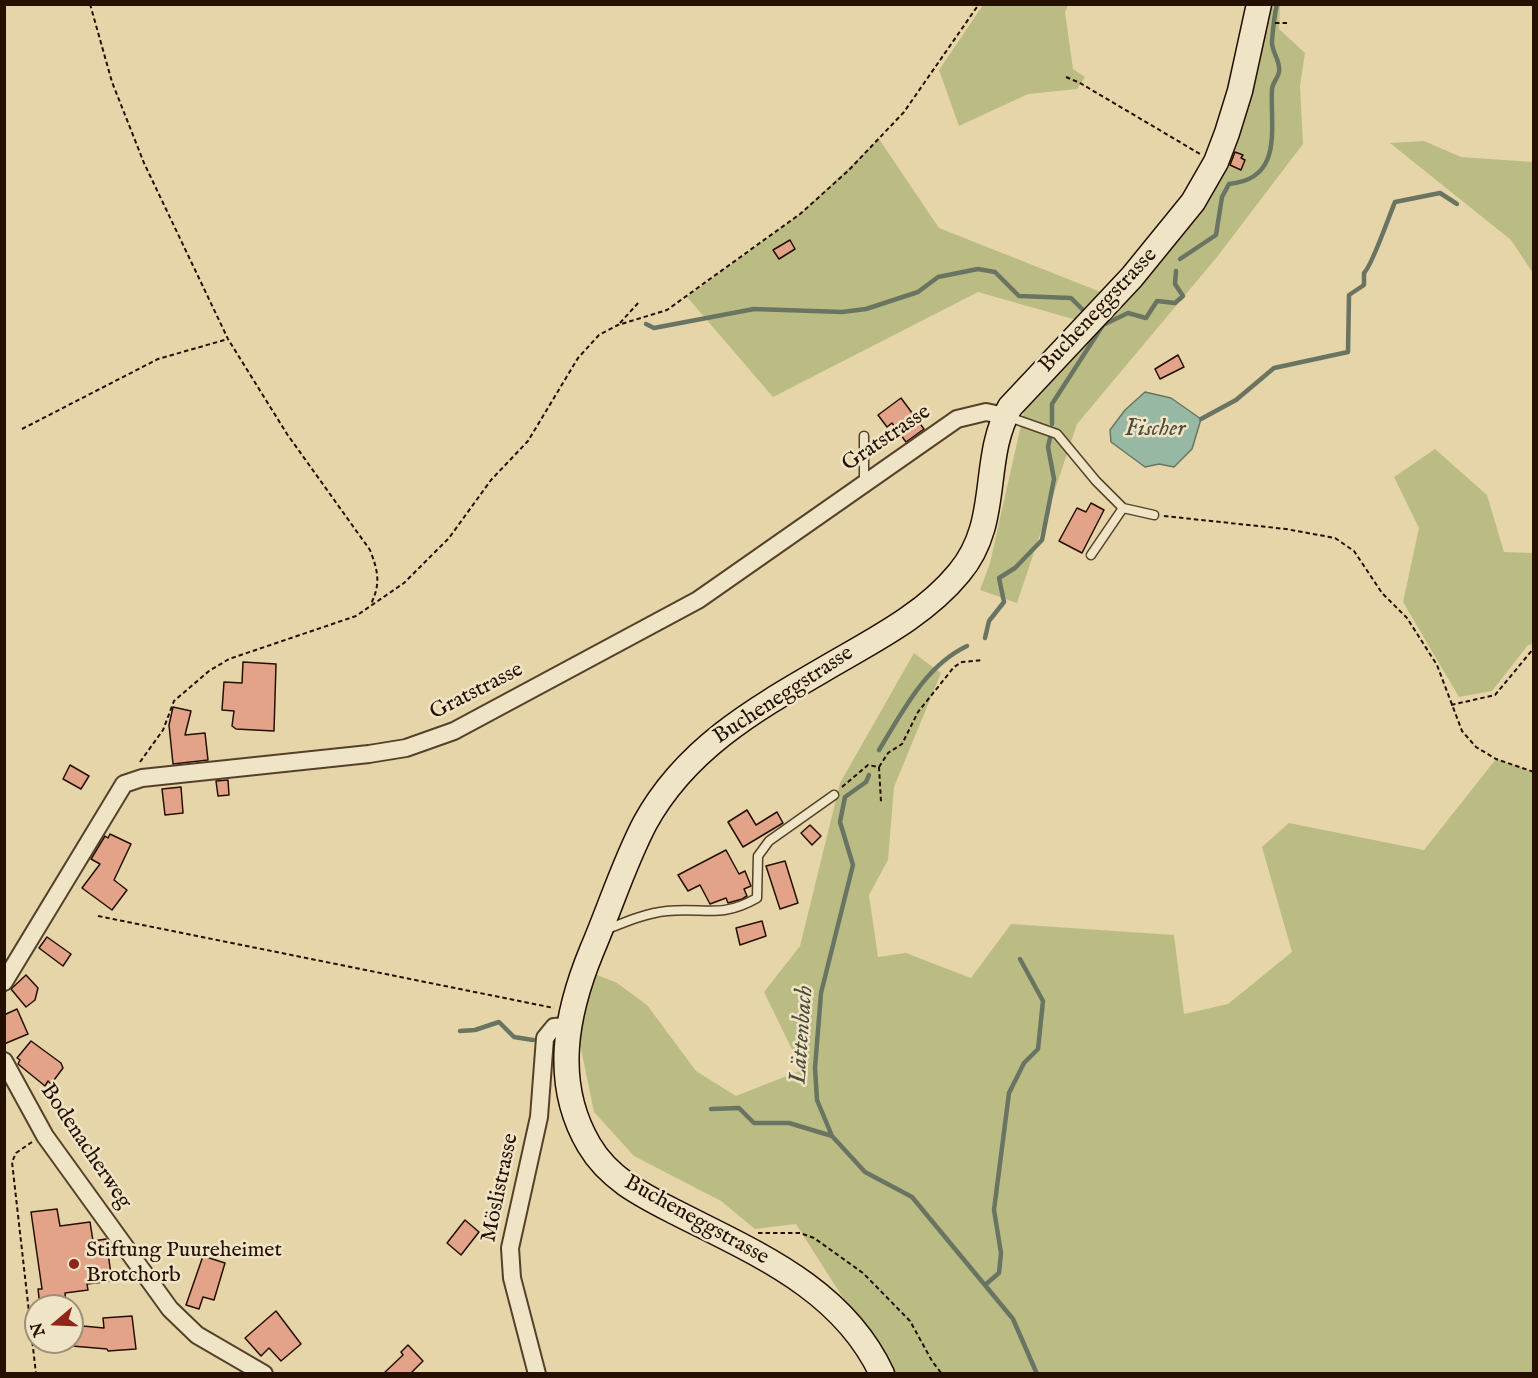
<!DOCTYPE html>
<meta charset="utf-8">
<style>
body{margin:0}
#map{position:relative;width:1538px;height:1378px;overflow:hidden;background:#e6d5a8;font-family:"IM FELL English",serif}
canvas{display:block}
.frame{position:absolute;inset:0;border:6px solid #251000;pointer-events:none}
.north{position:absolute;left:24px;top:1294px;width:60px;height:60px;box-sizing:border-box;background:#efe4c6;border:2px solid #9e8f77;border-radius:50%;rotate:251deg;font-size:16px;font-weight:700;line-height:24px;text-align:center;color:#251000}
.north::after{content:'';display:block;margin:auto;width:21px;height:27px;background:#8f2418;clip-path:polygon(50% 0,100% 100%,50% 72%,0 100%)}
</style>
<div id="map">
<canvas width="1538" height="1378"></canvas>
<div class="frame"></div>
<div class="north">N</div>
</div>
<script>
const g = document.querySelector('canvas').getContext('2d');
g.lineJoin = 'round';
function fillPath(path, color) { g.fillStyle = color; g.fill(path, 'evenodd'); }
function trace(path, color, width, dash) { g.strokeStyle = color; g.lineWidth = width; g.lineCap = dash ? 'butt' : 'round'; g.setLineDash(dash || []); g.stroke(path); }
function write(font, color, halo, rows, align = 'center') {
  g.font = font + ' "IM FELL English",serif'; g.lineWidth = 5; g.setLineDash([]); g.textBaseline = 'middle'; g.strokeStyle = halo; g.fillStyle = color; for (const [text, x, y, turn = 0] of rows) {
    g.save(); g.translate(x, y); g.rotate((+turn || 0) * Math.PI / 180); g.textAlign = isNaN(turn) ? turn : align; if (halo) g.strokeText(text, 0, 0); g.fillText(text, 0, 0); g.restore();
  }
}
fillPath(new Path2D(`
 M1068 5 1065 12 1073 69 1085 77 1077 89 1028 94 959 126 939 70 983 5Z
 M1269 5H1280L1279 29 1305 53 1300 86 1303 144 1217 257 1077 424 1017 603 980 590 990 563 1028 394 1094 325 978 292 773 397 687 297 800 214 879 139 939 228 1121 300 1176 237Z
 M1424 141 1461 157 1533 162V273L1511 240 1390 143Z
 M1435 449 1487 495 1504 552 1533 553V644L1528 645 1492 691 1459 697 1403 602 1419 528 1394 477Z
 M914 653 941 673 894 787 888 860 869 895 878 957 906 953 971 978 1011 924 1174 935 1184 1014 1228 1004 1292 952 1262 847 1289 823 1424 850 1496 759 1533 772V1373H884L864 1331 796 1224 755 1229 721 1201 634 1156 594 1112 580 1044 581 1008 595 974 617 983 647 1005 696 1071 736 1096 802 1070 764 992 800 946 840 783Z`), '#bbbc83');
const water = new Path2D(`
 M1145 392 1171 398 1201 419 1192 449 1174 467 1159 464 1145 467 1111 442 1110 430 1125 410Z`);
fillPath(water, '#97b9a4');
trace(water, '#697562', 1.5);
trace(new Path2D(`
 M1180 259 1216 235 1222 197 1229 184C1284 179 1270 128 1272 89 1273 82 1278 78 1279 72 1281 60 1271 52 1272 41 1273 29 1274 16 1277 4
 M646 324 654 328 754 309 842 312 866 309 918 292 938 277 978 269 995 272 1019 296 1071 298 1085 312
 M1201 419 1236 400 1274 368 1348 352 1349 295 1364 285V273C1372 266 1389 216 1395 202L1440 193 1457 204
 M1052 424V404L1103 325 1128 313 1146 318 1157 301 1175 303 1183 296 1175 284 1176 271
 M985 638 989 621 1004 602 999 578 1015 568 1042 540 1054 479 1048 447 1050 438
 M879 750C903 711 925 666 967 646
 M869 775 866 782 845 797 840 822 853 865 821 993 815 1068 817 1100 832 1136 865 1172 912 1197 1013 1319 1037 1374
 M460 1031 475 1030 499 1022 514 1037 533 1040
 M711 1109 739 1108 754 1123H789L832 1136
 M985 1285 999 1273 1001 1253 994 1210 1009 1093 1024 1063 1038 1049 1043 1001 1020 959`), '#697562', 4.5);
const building = new Path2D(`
 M1235 152 1243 155 1241 158 1245 160 1241 170 1230 165Z
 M790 240 795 249 779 259 773 250Z
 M1178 355 1184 367 1160 379 1155 369Z
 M901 398 924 429 906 442 892 423 887 427 878 415Z
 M1091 503 1104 510 1082 553 1059 541 1077 508 1086 512Z
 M243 662 276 664 274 731 236 729 232 726 234 711 222 710 224 682 242 683Z
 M173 707 191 711 185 735 205 733 208 760 173 764 169 725Z
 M70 765 89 776 81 789 63 779Z
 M228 780 229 795 218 796 216 781Z
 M181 787 183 813 165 815 162 789Z
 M747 810 756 825 777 812 783 823 743 847 728 822Z
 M810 825 821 836 812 845 801 833Z
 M110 834 131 844 114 880 127 890 112 910 82 888 100 864 91 859 105 836 108 838Z
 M726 850 739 874 745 871 751 886 744 889 747 896 742 899 728 903 726 898 710 904 700 885 688 891 678 875Z
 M785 861 798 903 780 909 766 866Z
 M762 921 766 936 740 945 736 928Z
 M47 937 71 954 63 966 39 948Z
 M26 975 38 988 35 1000 26 1007 11 989Z
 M17 1009 28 1034 4 1044V1015Z
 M31 1041 61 1063 63 1068 51 1084 48 1081 45 1086 18 1064 20 1060 17 1058Z
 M57 1209 60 1226 90 1222 93 1241 106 1239 112 1281 87 1284 88 1290 65 1293 66 1306H40L38 1289H42L31 1212Z
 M465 1220 479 1232 461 1255 447 1243Z
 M203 1256 225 1263 214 1300 203 1297 199 1309 186 1305Z
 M276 1311 301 1344 281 1361 269 1348 261 1356 245 1338Z
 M132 1316 136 1349 108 1351 107 1349 72 1346V1325L104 1328 103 1318Z
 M408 1345 423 1361 410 1374H383L403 1355 401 1352Z`);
fillPath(building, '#e2a389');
trace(building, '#251000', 1.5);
const lane = new Path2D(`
 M1009 417 1057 434 1096 481 1123 508 1154 515
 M864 482V436
 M1091 555 1123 508
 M605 930C625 922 646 913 667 911 705 907 720 919 757 898L758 856 769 841 834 795`);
const street = new Path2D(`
 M4 982 124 784 142 778 369 754 406 748 454 731 698 600 957 419 986 412 1005 416
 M4 1061 45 1136 170 1309 197 1335 264 1374
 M537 1374 512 1278 510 1248 539 1117 545 1038 554 1027 567 1026`);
const secondary = new Path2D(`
 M882 1374C842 1288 755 1253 675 1212 642 1195 609 1179 589 1145 552 1082 566 1013 592 950 610 908 624 863 645 823 685 750 752 711 821 671 868 643 923 617 959 573 1002 522 980 460 1010 407L1132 277 1193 202 1216 162 1227 133 1240 91 1259 4`);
trace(lane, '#55412a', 11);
trace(street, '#55412a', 20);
trace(secondary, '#251000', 27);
trace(new Path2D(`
 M90 4 112 82 144 163 228 339 287 434 370 550C378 571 381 583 371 604
 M1275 23H1290
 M1066 77 1080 83 1200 154
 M620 323 639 302
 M22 429 158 359 228 339
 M1164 516 1286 529 1335 538 1354 551 1382 593 1407 618 1437 665 1462 731 1476 747 1496 759 1534 772
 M1451 705 1495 695 1534 648
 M140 762 163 730 174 701 209 671 229 659 356 616 404 583 449 538 491 480 528 441 578 358 599 335 618 325 667 310 800 214 848 171 904 112 979 4
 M879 767 888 753 902 744 918 712 954 667 962 662 983 660
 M842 787 868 765 879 767 881 802
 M98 916 554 1008
 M32 1142 16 1153 12 1162 36 1374
 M758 1233H800L814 1238 863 1273 910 1321 932 1361 942 1374`), '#251000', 2, [4.5, 3]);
trace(lane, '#efe4c6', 8);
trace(street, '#efe4c6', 16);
trace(secondary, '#efe4c6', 24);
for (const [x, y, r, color] of [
 [74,1264,6,"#8f2418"]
]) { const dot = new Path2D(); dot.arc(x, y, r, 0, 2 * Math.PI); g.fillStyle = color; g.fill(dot); trace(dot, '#efe4c6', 2); }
write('22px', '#251000', '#efe4c6', [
 ["Bucheneggstrasse",1099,311,-47],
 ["Gratstrasse",887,439,-34],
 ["Gratstrasse",477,692,-27],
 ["Bucheneggstrasse",784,696,-33],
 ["Bodenacherweg",85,1147,56],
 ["Möslistrasse",501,1188,-78],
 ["Bucheneggstrasse",696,1221,29]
]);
write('22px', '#251000', '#efe4c6', [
 ["Stiftung Puureheimet",86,1251],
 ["Brotchorb",86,1276]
], 'left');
write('italic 24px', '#4d4b39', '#efe4c6', [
 ["Fischer",1155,430],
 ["Lättenbach",803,1035,-86]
]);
</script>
